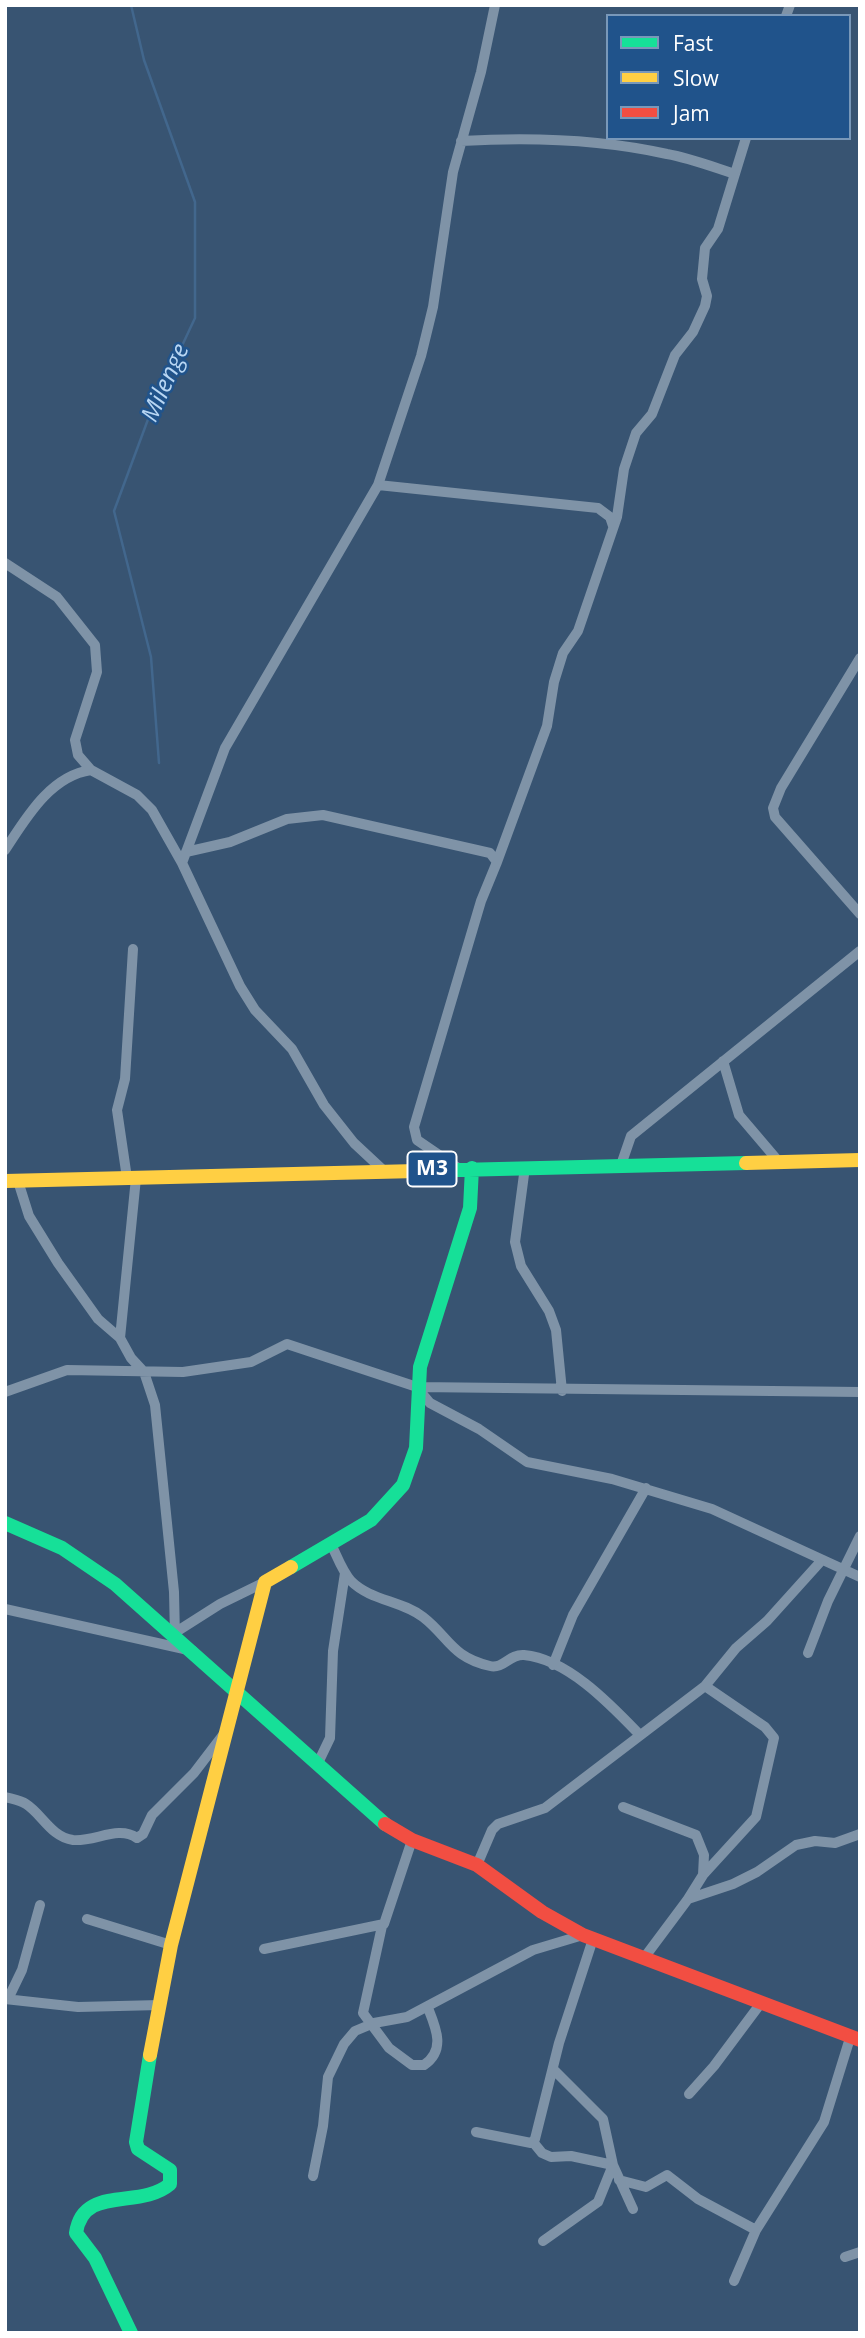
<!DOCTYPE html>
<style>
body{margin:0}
#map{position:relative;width:865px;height:2338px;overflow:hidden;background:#385472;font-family:"Open Sans",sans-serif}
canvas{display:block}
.frame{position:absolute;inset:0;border:7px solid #fff;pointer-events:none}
.legend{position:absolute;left:606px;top:14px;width:245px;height:126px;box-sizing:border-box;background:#20538b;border:2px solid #7998b9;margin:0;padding:9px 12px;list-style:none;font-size:21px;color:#fff}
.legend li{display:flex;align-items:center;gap:14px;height:35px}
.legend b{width:35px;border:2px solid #7998b9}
</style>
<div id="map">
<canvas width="865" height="2338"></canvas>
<div class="frame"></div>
<ul class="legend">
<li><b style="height:9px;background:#16e098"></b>Fast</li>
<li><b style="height:9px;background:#ffcf43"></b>Slow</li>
<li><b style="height:9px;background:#f24e42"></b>Jam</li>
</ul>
</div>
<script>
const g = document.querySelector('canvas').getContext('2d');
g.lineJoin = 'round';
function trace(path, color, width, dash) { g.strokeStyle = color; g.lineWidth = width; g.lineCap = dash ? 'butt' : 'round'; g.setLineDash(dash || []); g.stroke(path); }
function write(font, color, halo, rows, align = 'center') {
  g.font = font + ' "Open Sans",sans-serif'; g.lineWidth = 5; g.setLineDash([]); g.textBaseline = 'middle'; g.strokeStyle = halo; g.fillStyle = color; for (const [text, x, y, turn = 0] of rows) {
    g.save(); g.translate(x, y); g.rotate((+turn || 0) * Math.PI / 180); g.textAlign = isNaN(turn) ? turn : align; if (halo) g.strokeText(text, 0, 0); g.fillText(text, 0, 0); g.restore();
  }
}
trace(new Path2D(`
 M131 5 144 60 195 202V318L150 414 114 511 151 657 159 763`), '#42678d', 2.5);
trace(new Path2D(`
 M786 16 790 5
 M461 141C529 137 600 139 667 154 690 158 713 167 735 174
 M378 485 598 508 610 517 613 526
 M5 563 57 597 95 645 97 672 75 740 78 755 91 770 137 795 152 810 182 863 240 986 255 1010 292 1049 324 1105 354 1143 383 1170
 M860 658 781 788 773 808 775 817 860 914
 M5 850C26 818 50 776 91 770
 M186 852 230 842 287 819 323 815 490 853 497 862 481 901 414 1127 417 1140 458 1168
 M497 862 547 726 554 682 563 653 578 631 617 517 624 469 636 433 652 414 675 355 693 332 705 306 707 296 702 279 705 248 718 229 746 138
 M182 863 225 748 378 485 421 356 433 307 453 172 481 72 495 5
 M723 1061 739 1115 779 1162
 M621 1165 631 1136 860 951
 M525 1167 515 1242 521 1266 549 1311 556 1330 562 1391
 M127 1178 117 1110 125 1079 133 949
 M18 1181 29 1216 58 1263 98 1319 120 1338 131 1358 144 1372 155 1405 174 1592 175 1637
 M120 1338 136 1178
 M419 1390 430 1403 479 1429 527 1462 612 1479 712 1509 860 1577
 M5 1392 67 1370 183 1372 251 1362 287 1344 417 1387 860 1392
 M331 1544C337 1556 342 1571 351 1581 371 1601 401 1600 423 1617 449 1637 451 1657 490 1666 504 1669 509 1654 524 1655 568 1659 611 1705 640 1735
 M5 1609 193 1651
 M176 1632 220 1604 265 1582
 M808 1653 828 1601 860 1536
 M553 1665 573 1615 646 1488
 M317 1765 330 1738 333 1651 345 1573
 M5 1797C12 1799 20 1800 26 1804 42 1814 51 1837 73 1840 95 1842 118 1825 137 1838L143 1834 152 1815 194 1773 223 1735
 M623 1807 696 1835 704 1855 703 1875
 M477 1865 492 1830 498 1824 545 1808 705 1686 736 1648 767 1621 822 1560
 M688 1899 703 1875 756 1817 774 1738 765 1727 705 1686
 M87 1919 171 1945
 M382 1926 363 2013 389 2048 412 2065H424C446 2050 436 2028 428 2008
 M264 1949 384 1924 412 1840
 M644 1958 688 1899 733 1884 757 1872 796 1845 815 1841 835 1843 860 1834
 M5 1999 78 2007 160 2005
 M8 1999 22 1970 40 1905
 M554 2070 603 2119 613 2165 633 2209
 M689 2094 714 2066 761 2003
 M476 2132 531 2143 535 2139 559 2043 593 1939
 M533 2142 542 2153 551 2157 571 2156 613 2165 598 2202 543 2241
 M313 2176 323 2126 328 2077 344 2044 355 2031 374 2023 407 2017 533 1950 583 1935
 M619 2180 646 2187 667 2175 698 2199 756 2230
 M845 2257 860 2252
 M734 2281 756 2230 824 2122 850 2038`), '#7f93a7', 10);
trace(new Path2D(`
 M417 1171 746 1163
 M5 1523 62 1548 115 1584 385 1824
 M291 1567 371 1520 403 1485 416 1448 420 1367 470 1208 472 1168
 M131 2333 95 2258 76 2233C83 2184 140 2210 170 2184V2170L138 2149 136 2142 150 2055`), '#16e098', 14);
trace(new Path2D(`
 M746 1163 860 1160
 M5 1181 417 1171
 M150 2055 171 1945 265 1582 291 1567`), '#ffcf43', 14);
trace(new Path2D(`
 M385 1824 412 1840 477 1865 542 1912 583 1935 860 2040`), '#f24e42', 14);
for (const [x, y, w] of [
 [432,1169,49]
]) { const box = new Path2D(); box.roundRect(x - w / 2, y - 17.5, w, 35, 5); g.fillStyle = '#20538b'; g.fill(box); trace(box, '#fff', 2); }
write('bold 21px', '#fff', null, [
 ["M3",432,1169]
]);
write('italic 24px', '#b8d6f3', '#20538b', [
 ["Milenge",166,383,-66]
]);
</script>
